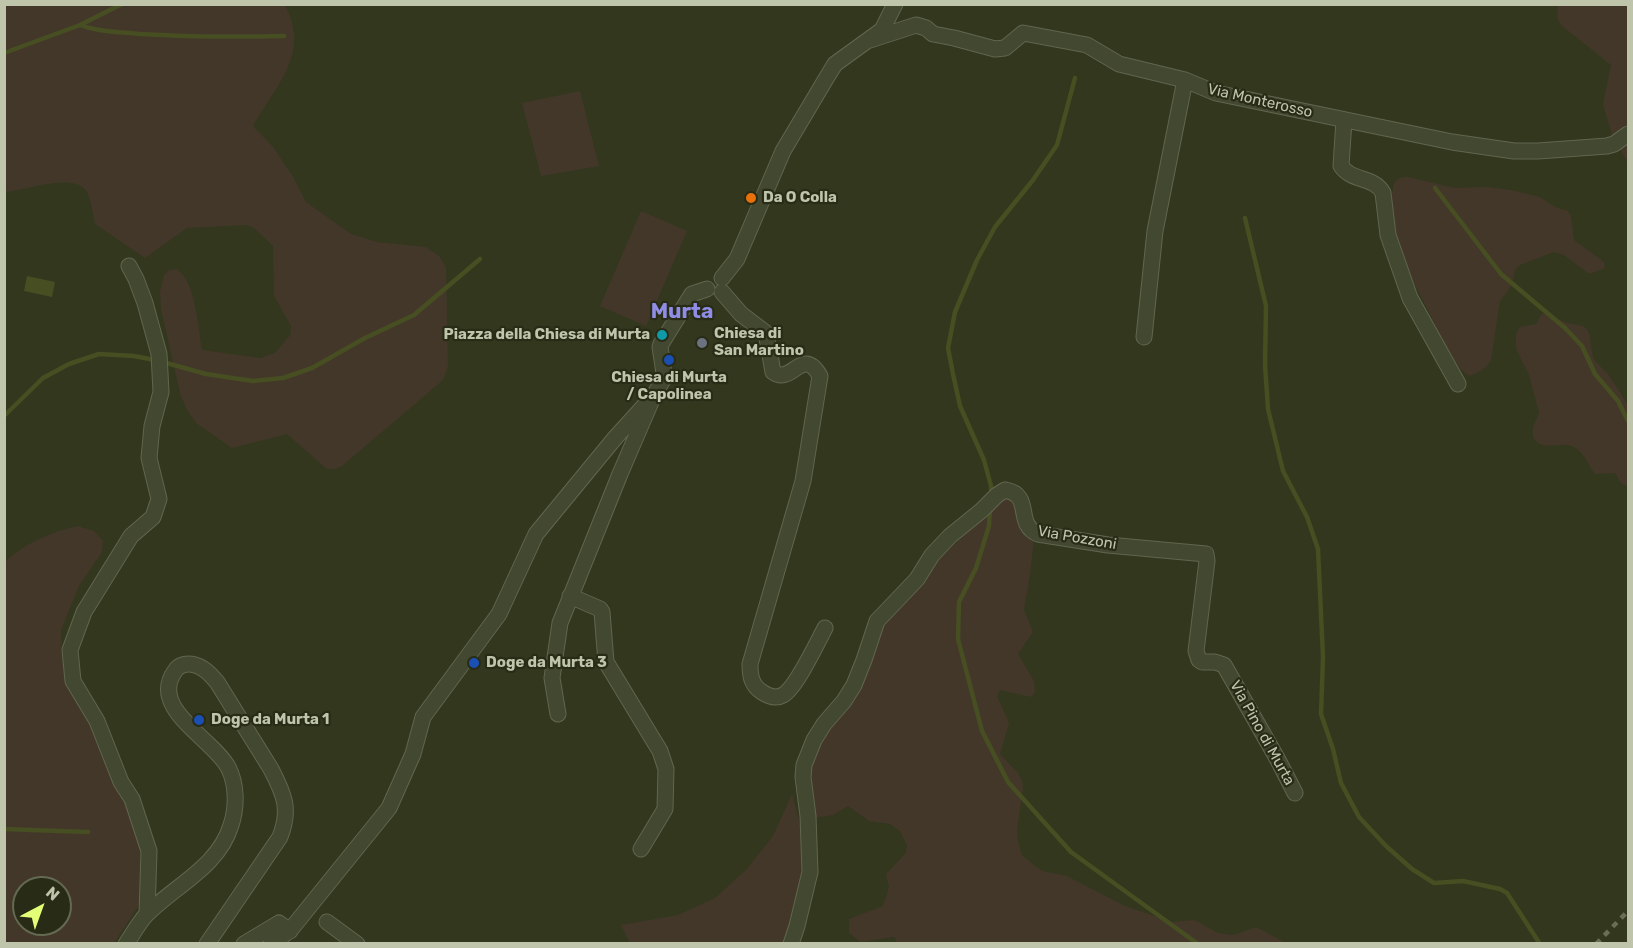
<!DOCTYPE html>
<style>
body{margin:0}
#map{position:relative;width:1633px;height:948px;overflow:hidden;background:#33371e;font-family:Rubik,sans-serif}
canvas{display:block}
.frame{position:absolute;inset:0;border:6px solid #bfc5ab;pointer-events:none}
.north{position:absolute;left:12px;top:876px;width:60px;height:60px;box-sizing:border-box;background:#282c17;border:2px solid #646952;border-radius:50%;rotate:41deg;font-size:16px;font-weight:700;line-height:24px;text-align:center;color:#bfc5ab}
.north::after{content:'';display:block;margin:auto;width:21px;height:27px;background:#e2ff76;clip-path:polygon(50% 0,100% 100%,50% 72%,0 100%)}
</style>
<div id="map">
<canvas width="1633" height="948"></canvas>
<div class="frame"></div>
<div class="north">N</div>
</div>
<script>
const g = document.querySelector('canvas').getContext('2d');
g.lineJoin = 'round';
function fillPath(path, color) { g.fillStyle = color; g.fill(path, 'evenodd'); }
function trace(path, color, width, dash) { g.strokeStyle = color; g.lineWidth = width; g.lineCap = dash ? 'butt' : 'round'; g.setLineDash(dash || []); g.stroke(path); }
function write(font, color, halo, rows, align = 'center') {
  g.font = font + ' Rubik,sans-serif'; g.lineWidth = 4.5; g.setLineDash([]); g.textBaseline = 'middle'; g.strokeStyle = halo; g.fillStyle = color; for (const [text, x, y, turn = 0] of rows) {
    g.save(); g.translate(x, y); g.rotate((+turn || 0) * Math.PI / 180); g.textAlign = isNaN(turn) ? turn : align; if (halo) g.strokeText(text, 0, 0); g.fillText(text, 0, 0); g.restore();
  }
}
fillPath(new Path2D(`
 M5 4 285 5C311 54 276 85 253 126L273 147 292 175 306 202 351 234 377 242 426 247 439 256 446 267 448 366 443 380 342 466 335 469H327L287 434 232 448 196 423 186 408 180 393 161 309 160 292 164 275 170 270 177 269C196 283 198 327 202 350L260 358 275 353 291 334V326L274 296 273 246 254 228 247 225 187 228 145 258 95 224C93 214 91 201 87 192 76 171 23 191 5 192Z
 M1558 5H1628V163L1612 135 1603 104 1611 65 1562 26 1557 18Z
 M580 91 599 166 541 176 522 103Z
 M1403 177H1409L1454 188 1488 187 1511 190 1540 197 1555 207 1568 211 1571 216 1574 240 1604 262 1605 268 1589 274 1564 255 1554 252 1520 265 1516 268 1511 286 1500 301 1499 307 1491 360C1486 369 1479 372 1470 376L1466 374 1459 367 1446 346 1393 242 1389 218 1393 187C1394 181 1397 179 1403 177Z
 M641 211 687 231 646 326 600 306Z
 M1544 313 1567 323 1583 326 1586 328 1590 336 1591 348 1594 360 1608 374 1628 405V505L1627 486 1621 483 1615 473 1595 474C1588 465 1584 452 1574 447 1560 440 1544 453 1533 438V427L1539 413 1529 375 1516 349V333L1520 327 1536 324 1541 315Z
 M1006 497 1012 500 1034 538 1030 575 1024 610 1033 632 1018 654 1034 681 1035 692 1031 697 1000 690 997 696 1009 723 1000 754 1018 773 1022 780 1023 788 1017 830V838L1022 855 1035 866 1043 871 1067 876 1125 906 1172 922 1194 920 1218 933 1234 935 1256 927 1286 943 898 944 894 937 861 942 849 933V919L883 906 889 887 886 874 906 853 907 845 900 831 890 824 869 821 848 806 833 815 814 818 806 783 811 761 885 623 936 561Z
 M78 526 94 531 103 541 102 552 79 586 61 630 62 658 66 681 96 735 131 807 141 842 140 904 114 943 5 944V562C23 544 53 531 78 526ZM24 888H60V924H24Z
 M792 794C798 817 805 839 805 863 804 891 792 918 783 943H630L621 925 678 915 715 898 746 870 773 836Z`), '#433729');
fillPath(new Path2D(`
 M27 276 55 282 52 297 24 291Z`), '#464e22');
trace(new Path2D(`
 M80 25C98 32 121 32 140 34 188 37 236 37 284 36
 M4 53 80 25 122 4
 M1435 188 1501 274 1565 328 1582 346 1595 374 1618 401 1628 421
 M1245 218 1266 306 1265 365 1268 409 1283 471 1307 517 1318 549 1323 657 1321 714 1333 749 1341 783 1359 817 1386 846 1412 869 1434 883 1463 881 1500 889 1507 893 1540 944
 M163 362 206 374 253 381 283 378 312 368 365 338 414 315 480 259
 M4 416 43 378 69 364 99 354 134 356 155 360
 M991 497V486L984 460 960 406 953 374 948 348 955 312 977 260 995 227 1033 180 1057 145 1075 78
 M990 508 989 526 976 568 959 602 958 639 982 731 1008 782 1071 852 1198 944
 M4 829 88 832`), '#464e22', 4.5);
const minor = new Path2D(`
 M870 40 916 25 926 28 933 34 954 38 995 49 1005 48 1023 33 1087 45 1119 64 1185 80 1216 93 1452 142 1514 151H1538L1607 146 1614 144 1628 134
 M1344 120 1341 166C1352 182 1374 176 1383 193L1388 235 1410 298 1458 384
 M129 266 136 279 145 303 159 354 161 392 152 426 149 458 159 499 153 517 131 536 84 612 70 650 73 681 97 721 121 782 132 799 149 851 147 914
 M722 278 737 259 783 151 827 77 835 64 882 30 895 4
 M722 292 741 314 766 333 773 372C792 386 802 345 820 376L803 481 750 664C750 675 751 685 762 692 768 696 776 699 783 695 796 688 817 643 825 628
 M1144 337 1155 231 1185 80
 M570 596 600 609 602 612 606 662 660 751 666 769 665 809 641 849
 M558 714 552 678 560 623 620 474 654 395 663 380 664 373 660 347 661 344 692 294 707 289
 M327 922 357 944
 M126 944C133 934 139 922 147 914 176 885 219 866 231 825 237 807 237 784 228 767 213 739 148 708 175 671 179 664 188 663 195 665 204 667 211 675 217 682L271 769C284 794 291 809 280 837L207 944
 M244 944 279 923 290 931
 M271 944 279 939 292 928 389 808 413 754 423 717 499 614 536 534 615 438 654 395
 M791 944 797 926 810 872 808 816 803 777 804 765 814 740 824 724 844 701 854 685 864 660 877 621 917 579 932 555 950 536 982 510 997 495 1005 490C1034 495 1014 524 1038 534L1108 545 1206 554 1207 561 1196 651 1199 660 1202 662H1215L1224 665 1278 760 1295 793`);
trace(minor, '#61664f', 17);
trace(minor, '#434831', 15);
trace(new Path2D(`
 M1596 944 1628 911`), '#6a6f53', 4.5, [6, 6]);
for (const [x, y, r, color] of [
 [751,198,6,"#e8710a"],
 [662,335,6,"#0f9aa8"],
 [702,343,6,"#6b7280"],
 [669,360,6,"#1a4fb4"],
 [474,663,6,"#1a4fb4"],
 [199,720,6,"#1a4fb4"]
]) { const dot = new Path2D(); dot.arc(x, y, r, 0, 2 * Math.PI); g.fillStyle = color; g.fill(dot); trace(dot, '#282c17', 2); }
write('15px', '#bfc5ab', '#282c17', [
 ["Via Monterosso",1260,101,13],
 ["Via Pozzoni",1077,538,10],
 ["Via Pino di Murta",1262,733,61]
]);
write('bold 15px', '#bfc5ab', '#282c17', [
 ["Da O Colla",763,198],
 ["Chiesa di",714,334],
 ["San Martino",714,351],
 ["Piazza della Chiesa di Murta",650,335,"right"],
 ["Chiesa di Murta",669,378,"center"],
 ["/ Capolinea",669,395,"center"],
 ["Doge da Murta 3",486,663],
 ["Doge da Murta 1",211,720]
], 'left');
write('bold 21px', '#908de7', '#282c17', [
 ["Murta",682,312]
]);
</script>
